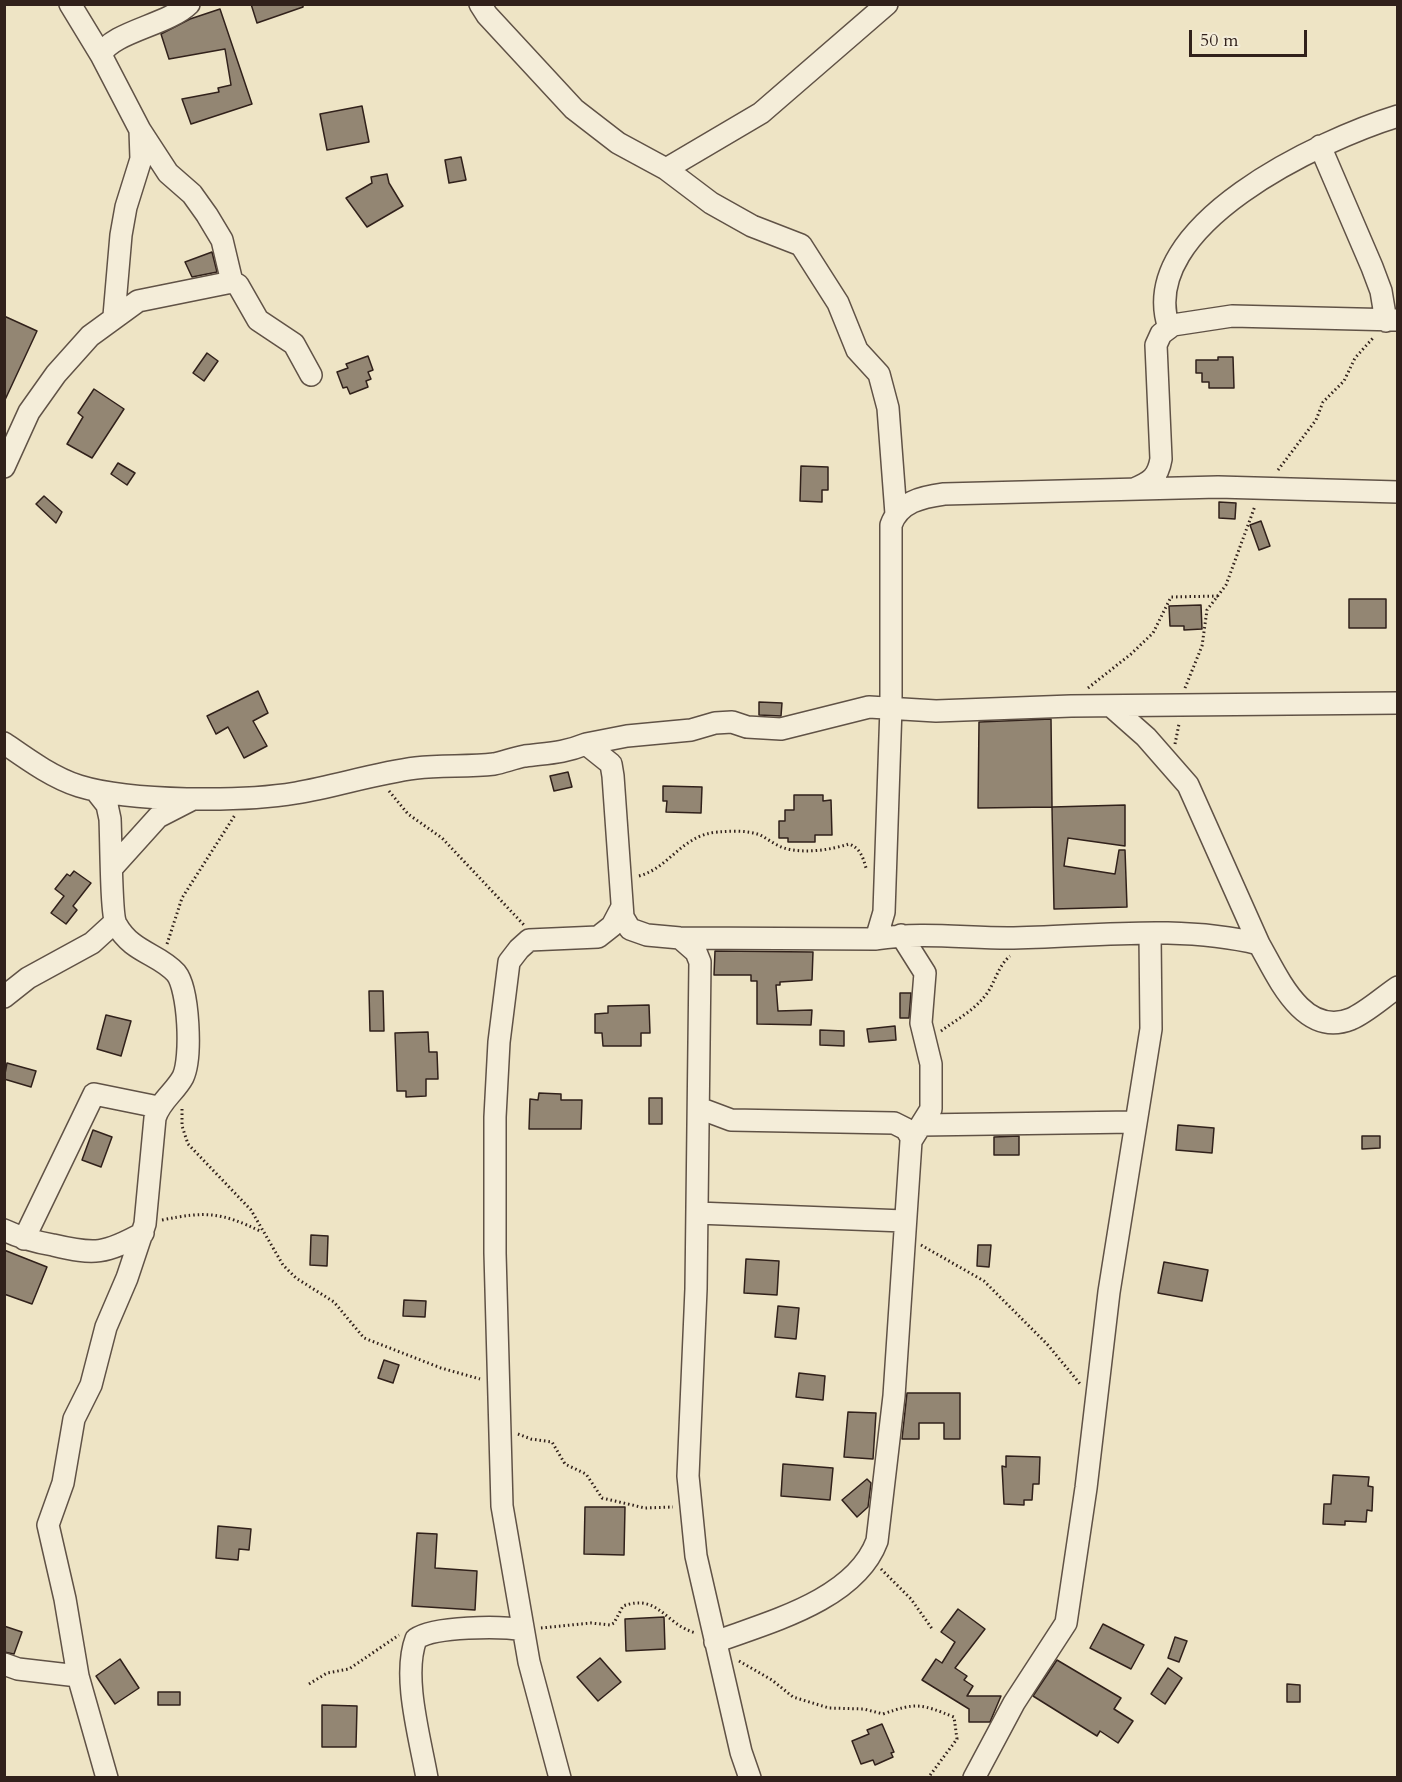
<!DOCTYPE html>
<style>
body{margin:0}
#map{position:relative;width:1402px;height:1782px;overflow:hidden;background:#eee4c5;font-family:Cardo,serif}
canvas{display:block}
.frame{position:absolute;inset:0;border:6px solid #31211b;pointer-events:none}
.scale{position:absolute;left:1189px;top:30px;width:118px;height:27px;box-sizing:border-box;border:3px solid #31211b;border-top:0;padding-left:8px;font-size:18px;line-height:21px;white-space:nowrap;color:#31211b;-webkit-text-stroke:4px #f4edd9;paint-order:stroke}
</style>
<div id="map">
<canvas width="1402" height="1782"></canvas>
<div class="frame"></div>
<div class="scale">50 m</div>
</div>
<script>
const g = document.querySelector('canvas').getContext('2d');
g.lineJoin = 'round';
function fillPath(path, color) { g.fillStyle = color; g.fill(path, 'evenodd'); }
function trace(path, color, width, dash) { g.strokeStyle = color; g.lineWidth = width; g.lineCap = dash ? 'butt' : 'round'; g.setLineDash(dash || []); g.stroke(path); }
const building = new Path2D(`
 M251 4H303V7L257 23Z
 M220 9 252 104 191 124 182 99 219 92 218 88 231 85 225 49 169 59 161 34 190 19Z
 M362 106 369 142 327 150 320 114Z
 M461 157 466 180 449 183 445 160Z
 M387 174 389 183 403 206 367 227 346 198 372 183 371 177Z
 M212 252 217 272 192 277 185 262Z
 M4 316 37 331 4 402Z
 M207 353 218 361 204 381 193 373Z
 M368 356 373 370 368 372 371 379 366 381 368 387 350 394 347 387 343 388 337 372 348 368 346 364Z
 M1218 357H1233L1234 388H1209V382H1202V373H1196V360H1218Z
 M94 389 124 409 92 458 67 444 83 417 78 413Z
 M118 463 135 473 127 485 111 474Z
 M801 466 828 467V490H822V502L800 501Z
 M44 496 62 512 56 523 36 504Z
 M1219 502 1236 503 1235 519 1219 518Z
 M1261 521 1270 546 1259 550 1250 525Z
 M1349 599H1386V628H1349Z
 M1201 605 1202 629 1184 630V626H1170L1169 606Z
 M258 691 268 713 253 721 267 746 244 758 228 727 216 734 207 716Z
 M759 702 782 703 781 716 759 715Z
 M1051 719 1052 807 1125 805V846L1068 838 1064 866 1115 874 1119 850H1125L1127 907 1054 909 1052 807 978 808 979 722Z
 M568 772 572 787 554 791 550 776Z
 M663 786 702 787 701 813 666 812 667 801H663Z
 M794 795H823V801L831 800 832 835H815V842H788V838H779V821H785V810H794Z
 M74 871 91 883 73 906 77 910 66 924 51 913 64 896 55 889 67 874 70 876Z
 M715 951 813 952 812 980 780 982V985H776L778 1011 812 1010 811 1025 757 1024V981H751V975H714Z
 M369 991H383L384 1031H370Z
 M900 993H911L909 1018H900Z
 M649 1005 650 1033H641V1046H603L602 1033H595V1014L608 1013V1006Z
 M106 1015 131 1021 121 1056 97 1049Z
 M895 1026 896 1040 869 1042 867 1029Z
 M820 1030 844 1031V1046L820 1045Z
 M428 1032 429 1052H437L438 1079H426V1096L406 1097V1091H397L395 1033Z
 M7 1063 36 1071 31 1087 4 1079Z
 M539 1093 561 1094V1100H582L581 1129H529L530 1099 538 1100Z
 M649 1098H662V1124H649Z
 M1178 1125 1214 1128 1212 1153 1176 1150Z
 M93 1130 112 1137 101 1167 82 1160Z
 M1019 1136V1155H994V1137Z
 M1362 1136H1380V1148L1362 1149Z
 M311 1235 328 1236 327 1266 310 1265Z
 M978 1245H991L989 1267 977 1266Z
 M4 1250 47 1267 32 1304 4 1294Z
 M746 1259 779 1261 777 1295 744 1293Z
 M1164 1262 1208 1270 1202 1301 1158 1293Z
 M404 1300 426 1301 425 1317 403 1316Z
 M778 1306 799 1308 796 1339 775 1337Z
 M384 1360 399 1365 393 1383 378 1378Z
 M799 1373 825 1376 823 1400 796 1397Z
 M907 1393H960V1439H944V1423H919V1439H902Z
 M848 1412 876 1413 873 1459 844 1457Z
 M1006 1456 1040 1457 1039 1484H1033L1032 1500H1024V1505L1004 1504 1002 1466 1006 1467Z
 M783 1464 833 1468 830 1500 781 1496Z
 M1333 1475 1369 1477 1368 1486 1373 1487 1372 1511 1367 1510 1366 1522 1345 1521V1525L1323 1524 1324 1504H1331Z
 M867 1479 871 1483 868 1507 857 1517 842 1500Z
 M585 1507H625L624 1555 584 1554Z
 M218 1526 251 1529 249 1550 239 1549 238 1560 216 1558Z
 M417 1533 437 1534 435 1568 477 1571 475 1610 412 1606Z
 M958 1609 985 1629 955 1668 967 1676 964 1680 973 1686 967 1696H1001L990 1722H969V1709L922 1680 936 1659 942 1663 955 1642 941 1632Z
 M664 1617 665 1649 626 1651 625 1619Z
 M1103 1624 1144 1645 1131 1669 1090 1648Z
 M4 1626 22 1632 14 1654 4 1652Z
 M1175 1637 1187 1641 1179 1662 1168 1658Z
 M600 1658 621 1682 598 1701 577 1677Z
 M120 1659 139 1688 115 1704 96 1676Z
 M1057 1660 1121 1698 1114 1709 1133 1721 1118 1743 1100 1731 1097 1736 1033 1696Z
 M1168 1668 1182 1678 1165 1704 1151 1694Z
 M1287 1684 1300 1685V1702H1287Z
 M158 1692H180V1705H158Z
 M322 1705 357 1706 356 1747H322Z
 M882 1724 894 1752 891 1753 893 1757 875 1765 873 1760 861 1764 852 1741 869 1734 867 1730Z`);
fillPath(building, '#938673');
trace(building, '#31211b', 1.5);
const minor = new Path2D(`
 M70 4 101 55
 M480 4 487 15 574 109 618 143 666 169 711 203 752 226 801 245 838 303 857 350 879 374 888 408 896 514
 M140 130 168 173 192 194 207 215 222 240 232 282
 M1320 146 1372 267 1381 291 1386 321
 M666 169 761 113 887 4
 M114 316 121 235 126 207 141 159 140 130 101 55C111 32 168 25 189 4
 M1169 328C1134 225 1323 139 1398 116
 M4 467 29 412 56 374 90 336 138 301 232 282 238 285 258 320 294 344 311 375
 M1134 489C1151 482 1158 477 1161 459L1156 345 1161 334 1173 325 1232 316 1398 320
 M1112 707 1146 737 1188 785 1259 944
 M4 743C27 759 53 778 79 786 131 802 242 802 296 793 337 786 376 773 416 768 442 765 468 767 494 764 504 762 514 758 525 756 548 753 564 753 586 744L611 764 613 776 623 917 630 929 647 935 680 938 876 939C920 932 964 938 1008 938 1091 937 1178 924 1259 944 1278 977 1303 1038 1351 1019 1367 1012 1383 997 1398 987
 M586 744 627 736 691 730 715 723 732 722 747 727 781 729 869 707 936 711 1071 706 1398 703
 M96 791 107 805 110 819C111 837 111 914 116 924 132 953 158 953 176 973 189 989 192 1058 183 1077 175 1092 160 1101 155 1118L145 1224 127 1278 106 1327 91 1385 74 1419 63 1483 48 1525 65 1599 78 1676 107 1778
 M112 868 158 817 193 799
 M680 938 696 952 700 962 696 1289 688 1476 696 1556 741 1752 750 1778
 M876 939 884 912 891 707V525C899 502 922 497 944 494L1218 487 1398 492
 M4 997 28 978 92 943 115 922
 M699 1108 731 1120 894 1123 906 1129 912 1139
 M921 1125 1134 1122
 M697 1213 904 1221
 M4 1230C21 1238 36 1242 53 1245 95 1255 105 1254 143 1233
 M24 1239 94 1094 158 1107
 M715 1642C769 1622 855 1600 877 1541L894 1396 911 1141 931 1109V1064L921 1023 925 973 901 935
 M4 1664 18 1669 78 1676
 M427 1778C420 1738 402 1676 416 1639 434 1626 501 1626 523 1630
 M560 1778 529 1662 502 1506 495 1253V1117L499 1042 509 962 519 949 529 940 598 937 612 926 622 907
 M974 1778 1014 1703 1066 1623 1086 1488 1109 1292 1151 1029 1150 934`);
trace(minor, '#605246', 24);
trace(new Path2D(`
 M1278 470 1316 420 1323 402 1344 381 1355 358 1373 338
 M1088 688 1131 654 1153 633 1171 597 1218 596
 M1185 688 1202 646 1207 610 1226 585 1255 506
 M1175 744 1179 724
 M389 791 408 814 442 838 524 925
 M639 876C671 867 681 835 718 832 731 831 747 830 760 835 768 839 775 845 784 848 804 854 830 850 849 844 860 848 863 857 866 868
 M167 944 182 898 235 815
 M941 1031C956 1020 973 1011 985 996 995 984 997 967 1010 956
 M182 1109V1126L188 1144 251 1210 283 1265 296 1278 334 1302 364 1338 441 1368 480 1379
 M162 1220C206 1211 221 1212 262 1232
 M921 1245 984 1281 1047 1344 1081 1385
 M518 1434 531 1439 552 1442 565 1464 586 1474 602 1498 645 1508 673 1507
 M881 1569 911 1599 933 1630
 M541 1628 591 1623 610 1625 614 1623 623 1606C659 1593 665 1625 696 1633
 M739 1661 772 1680 793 1697 829 1708 864 1709 883 1714C917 1702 921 1704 954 1717L957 1739 928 1778
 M309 1684 327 1673 349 1669 399 1635`), '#31211b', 3, [1.5, 3]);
trace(minor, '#f4edd9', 21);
</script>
